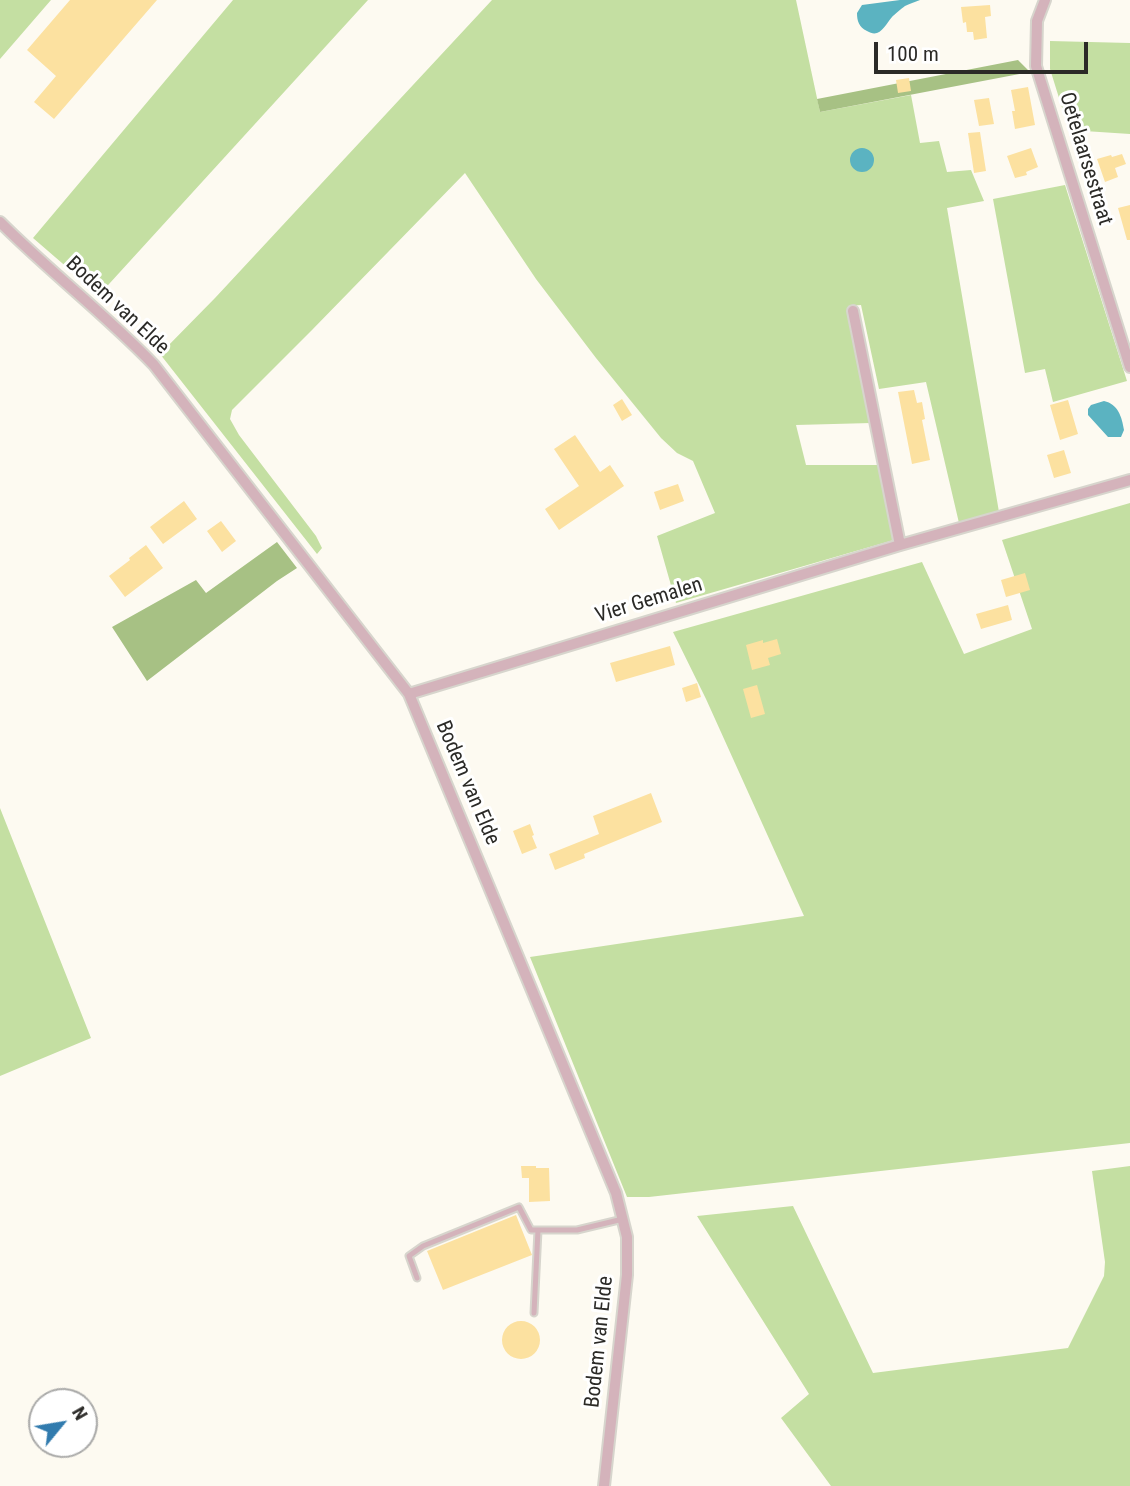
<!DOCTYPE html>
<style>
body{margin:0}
#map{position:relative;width:1130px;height:1486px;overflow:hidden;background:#fdfaf1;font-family:"Roboto Condensed",sans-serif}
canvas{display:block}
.north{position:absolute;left:28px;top:1388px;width:70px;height:70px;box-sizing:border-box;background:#fff;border:2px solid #aaaaa9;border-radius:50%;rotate:60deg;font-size:19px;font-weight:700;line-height:28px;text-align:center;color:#2b2a27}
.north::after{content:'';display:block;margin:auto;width:24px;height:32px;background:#317bae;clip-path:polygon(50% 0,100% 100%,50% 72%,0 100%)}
.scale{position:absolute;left:874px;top:42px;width:214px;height:32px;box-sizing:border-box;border:4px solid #2b2a27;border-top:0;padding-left:9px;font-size:21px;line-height:24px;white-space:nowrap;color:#2b2a27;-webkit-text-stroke:5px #fff;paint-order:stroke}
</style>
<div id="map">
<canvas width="1130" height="1486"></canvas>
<div class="north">N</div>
<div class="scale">100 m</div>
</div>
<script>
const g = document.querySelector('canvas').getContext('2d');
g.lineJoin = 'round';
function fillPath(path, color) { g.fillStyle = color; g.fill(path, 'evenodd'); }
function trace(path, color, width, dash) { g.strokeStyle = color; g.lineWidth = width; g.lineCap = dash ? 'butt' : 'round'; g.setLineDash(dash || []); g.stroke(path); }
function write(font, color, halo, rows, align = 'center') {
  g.font = font + ' "Roboto Condensed",sans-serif'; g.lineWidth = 6; g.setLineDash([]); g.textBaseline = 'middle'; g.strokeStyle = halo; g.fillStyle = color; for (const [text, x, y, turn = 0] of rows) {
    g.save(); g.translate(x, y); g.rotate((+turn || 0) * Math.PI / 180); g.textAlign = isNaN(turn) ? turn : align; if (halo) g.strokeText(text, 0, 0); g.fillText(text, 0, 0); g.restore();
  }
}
fillPath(new Path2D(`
 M0 0H51L0 59Z
 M233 0H368L99 295 33 238Z
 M492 0H796L820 112 911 95 920 143 939 141 947 172 971 170 984 201 947 208 999 512 959 523 926 382 879 389 861 305 848 306 871 423 796 425 806 465H879L894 540 676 603 657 536 715 513 693 461 677 453 661 438 596 358 536 279 465 173 312 330 232 410 230 419 239 435 316 536 322 548 317 554 160 354 215 298Z
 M1050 41 1130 43V134L1069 130 1050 69Z
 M1065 185 1127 381 1053 402 1045 369 1025 373 993 199Z
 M1130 503V1143L649 1197H627L530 957 804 916 706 699 673 632 922 562 964 654 1032 629 1002 540Z
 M0 808 91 1038 0 1076Z
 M1130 1166V1486H831L781 1418 809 1394 697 1216 793 1206 873 1373 1068 1348 1104 1276 1105 1262 1092 1171Z`), '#c4dfa2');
fillPath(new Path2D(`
 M1018 60 1030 72 820 112 817 99Z
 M277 542 297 568 277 581 147 681 112 627 196 580 206 593Z`), '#a7c184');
fillPath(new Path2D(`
 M900 0H920C915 2 909 4 905 6 901 9 895 14 892 17 885 25 880 39 867 31 859 27 857 21 857 13L862 5Z
 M850 160a12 12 0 1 1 24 0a12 12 0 1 1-24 0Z
 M1104 401C1118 404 1122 417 1124 430L1121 437H1108L1088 415V409L1091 405Z`), '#5bb3c1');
fillPath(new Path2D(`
 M70 0H157L54 119 34 102 56 76 27 50Z
 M990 5 991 16 985 17 987 38 974 40 973 32H967L966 22 963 23 961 7Z
 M909 78 911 91 898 93 896 80Z
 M1028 87 1035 125 1015 129 1012 111H1015L1011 90Z
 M989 98 994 124 979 126 974 100Z
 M980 132 986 171 974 173 968 133Z
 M1031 148 1038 167 1026 172 1027 175 1015 178 1007 156Z
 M1122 154 1126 164 1115 168 1118 177 1105 182 1097 159 1111 155 1112 157Z
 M1130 205V240H1127L1118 208Z
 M914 390 917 403 922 402 925 419 922 420 930 460 912 464 898 392Z
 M622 399 632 415 622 421 613 405Z
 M1068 400 1078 434 1060 440 1050 405Z
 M575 435 600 472 610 465 624 486 559 530 545 509 579 486 554 449Z
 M1064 450 1071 473 1054 478 1047 455Z
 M678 484 684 501 660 510 654 492Z
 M184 501 197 519 163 544 150 527Z
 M221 521 236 541 222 552 207 531Z
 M146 545 163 568 125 597 109 576 130 560 129 558Z
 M1025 573 1030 590 1006 597 1001 580Z
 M1008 605 1012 620 981 629 976 614Z
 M777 639 781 654 768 658 770 665 752 670 746 645 763 640V643Z
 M670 646 675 665 616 682 610 663Z
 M697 683 701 697 686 702 682 688Z
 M757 685 765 714 751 718 743 689Z
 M651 793 662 822 584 854 585 858 555 870 549 854 599 834 593 816Z
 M530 824 534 835 532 836 537 848 522 854 513 831Z
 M521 1166H536V1168H549L550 1201 529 1202V1178H522Z
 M516 1215 532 1255 443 1290 427 1251Z
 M502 1340a19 19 0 1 1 38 0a19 19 0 1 1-38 0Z`), '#fce1a0');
const service = new Path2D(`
 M417 1278 409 1256 423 1246 519 1207 531 1230H577L623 1219
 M534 1313 538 1230`);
const minor = new Path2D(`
 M1045 0 1037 21 1036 66 1130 367
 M0 222C50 272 106 315 154 365L409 694 616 1193 627 1237V1275L604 1486
 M853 311 900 545
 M409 694 900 545 1130 480`);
trace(service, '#d7d5cd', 9);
trace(minor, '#d7d5cd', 14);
trace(service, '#d4b3bb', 5);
trace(minor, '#d4b3bb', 10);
write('21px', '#2b2a27', '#fff', [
 ["Oetelaarsestraat",1085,159,73],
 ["Bodem van Elde",117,306,43],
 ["Vier Gemalen",649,601,-17],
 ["Bodem van Elde",467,783,67],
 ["Bodem van Elde",600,1342,-84]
]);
</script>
